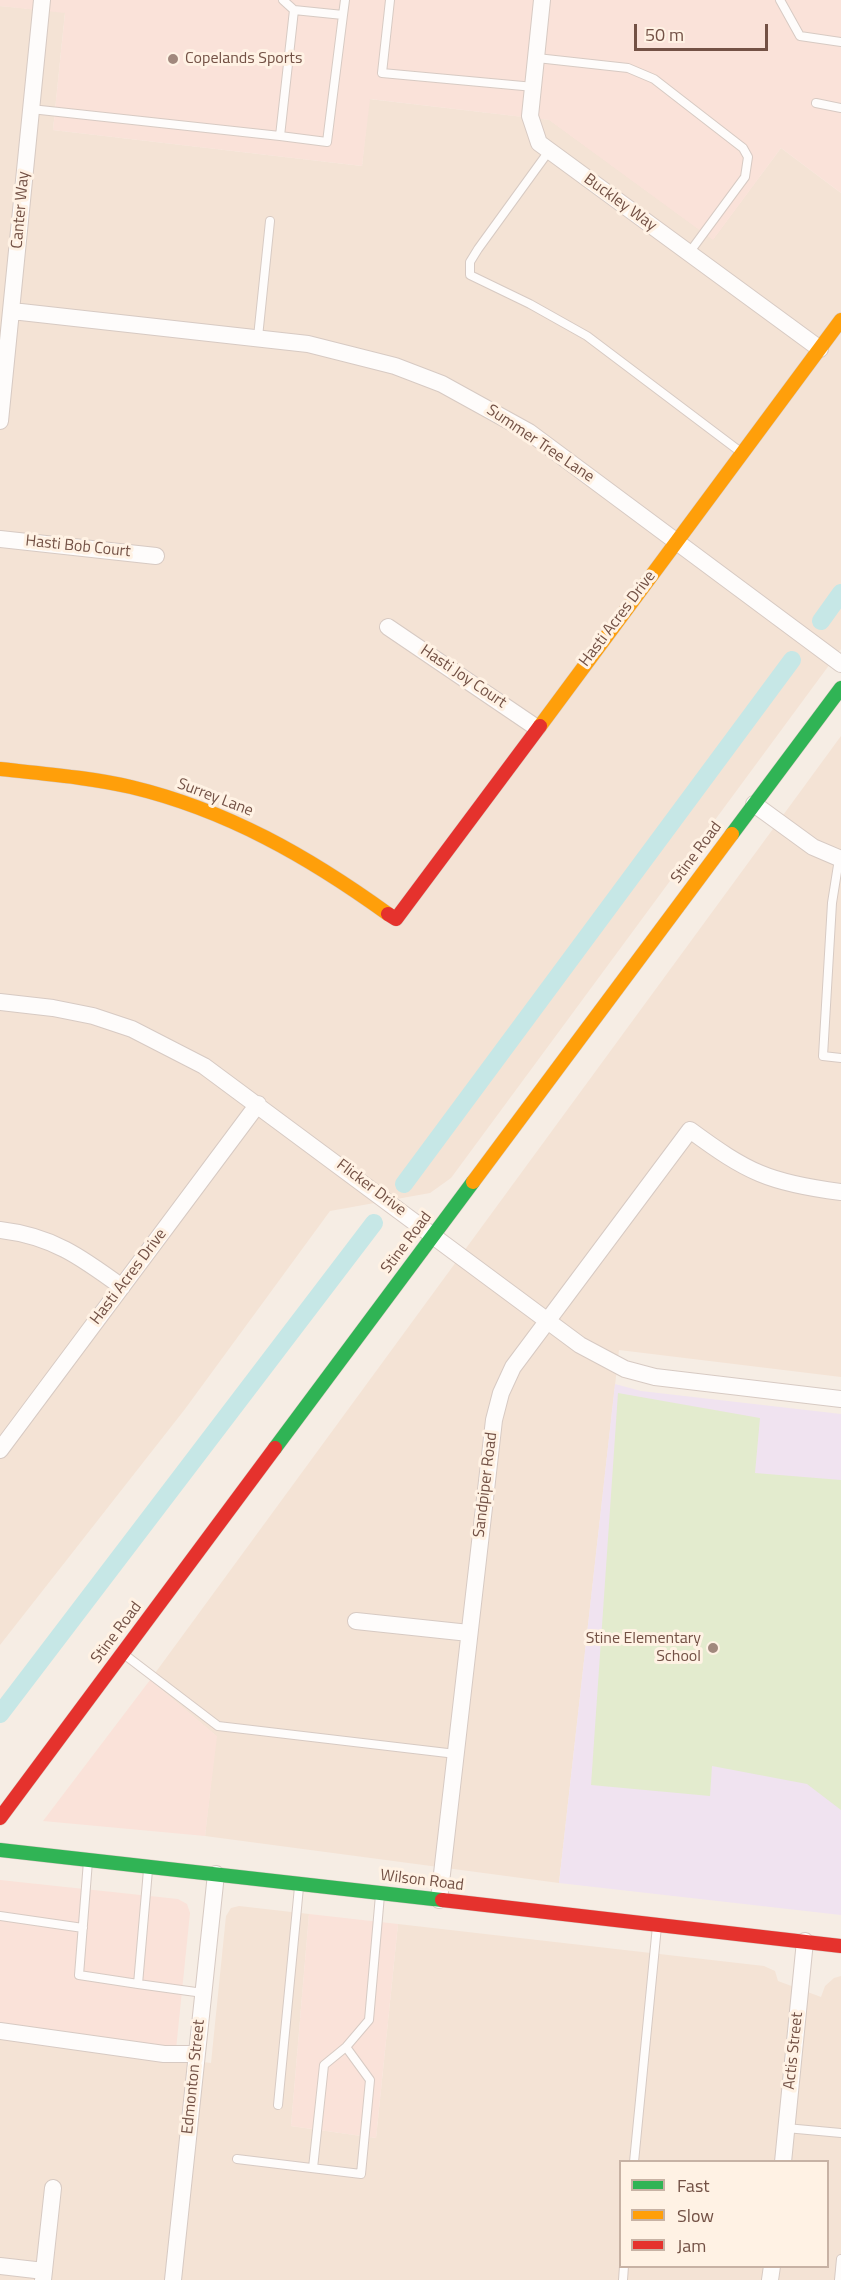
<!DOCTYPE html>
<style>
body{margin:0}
#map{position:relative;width:841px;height:2280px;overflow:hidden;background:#f6ede4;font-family:"Titillium Web",sans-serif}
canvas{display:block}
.legend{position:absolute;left:619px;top:2160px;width:210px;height:108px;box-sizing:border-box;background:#fff2e4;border:2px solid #c7b2a4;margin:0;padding:8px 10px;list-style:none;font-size:18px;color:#735145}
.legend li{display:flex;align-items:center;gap:12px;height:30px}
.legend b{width:30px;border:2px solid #c7b2a4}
.scale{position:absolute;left:634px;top:24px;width:134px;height:27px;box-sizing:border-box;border:3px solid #735145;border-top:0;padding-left:8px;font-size:18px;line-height:21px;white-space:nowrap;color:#735145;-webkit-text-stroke:4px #fff2e4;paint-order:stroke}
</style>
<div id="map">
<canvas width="841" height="2280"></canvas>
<ul class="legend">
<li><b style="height:8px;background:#30b455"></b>Fast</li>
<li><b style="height:8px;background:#ff9f0a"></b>Slow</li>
<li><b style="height:8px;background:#e5322d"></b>Jam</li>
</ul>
<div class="scale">50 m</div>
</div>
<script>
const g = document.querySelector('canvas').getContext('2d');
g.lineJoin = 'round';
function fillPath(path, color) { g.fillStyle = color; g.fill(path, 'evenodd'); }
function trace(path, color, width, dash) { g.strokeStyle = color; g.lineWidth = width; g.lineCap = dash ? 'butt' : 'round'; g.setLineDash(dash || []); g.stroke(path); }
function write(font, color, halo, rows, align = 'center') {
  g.font = font + ' "Titillium Web",sans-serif'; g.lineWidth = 6; g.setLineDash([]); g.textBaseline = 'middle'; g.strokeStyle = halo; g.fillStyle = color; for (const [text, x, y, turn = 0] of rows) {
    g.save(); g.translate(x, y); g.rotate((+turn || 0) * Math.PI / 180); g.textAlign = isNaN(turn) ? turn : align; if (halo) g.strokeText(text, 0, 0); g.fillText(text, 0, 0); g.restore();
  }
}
fillPath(new Path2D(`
 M0 6 65 12 53 130 362 166 369 99 550 120 713 239 781 148 841 193V649L451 1178 430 1193 330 1211 185 1409 0 1645Z
 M841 736V1377L619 1350 559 1883 205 1836 216 1736 150 1680Z
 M239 1906 309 1914 291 2126 376 2138 398 1924 764 1966 775 1971 778 1981 821 1997 825 1986 834 1978 841 1976V2280H0V2035L211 2063 226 1916 231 1908ZM620 2162H828V2266H620Z`), '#f4e3d5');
fillPath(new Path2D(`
 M0 0H841V193L781 148 713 240 549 120 370 99 362 166 53 130 65 13 0 6Z
 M150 1680 217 1736 205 1836 43 1821Z
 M0 1880 178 1899 187 1904 190 1913 175 2059 0 2035Z
 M309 1914 398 1924 376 2138 291 2126Z`), '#fae2d9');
fillPath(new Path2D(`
 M615 1384 641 1391 841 1414V1915L559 1883Z`), '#f0e3f0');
fillPath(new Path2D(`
 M618 1393 760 1418 755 1473 841 1480V1810L807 1784 712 1766 710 1796 591 1785Z`), '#e3ebce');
trace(new Path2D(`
 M821 621 841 593
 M404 1184 792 660
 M0 1714 374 1223`), '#c6e7e6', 18);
const lane = new Path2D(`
 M390 0 382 73 534 87
 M780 0 800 36 841 42
 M343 15 345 0
 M537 58 628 68 654 79 743 148 748 157 745 177 689 253
 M816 103 841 108
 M31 109 280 136 294 10 283 0
 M280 136 327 142 343 15 294 10
 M549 151 478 249 470 262V275L530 304 587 336 742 453
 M258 337 270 221
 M839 859 832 903 823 1056 841 1058
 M125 1655 218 1726 456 1754
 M88 1861 79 1975 138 1984 148 1870
 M0 1916 83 1928
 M138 1984 203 1993
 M278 2105 299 1887
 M786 2128 841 2133
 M237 2159 361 2174 370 2080 346 2047
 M634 2162 657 1926
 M313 2168 324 2065 346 2047 369 2020 380 1895
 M623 2280 624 2266
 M839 2280 841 2259`);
const street = new Path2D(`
 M542 0 530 116 539 143 820 349
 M12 311 308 344 395 366 442 384 529 432 841 664
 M0 421 42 0
 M0 539 156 556
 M388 627 537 728
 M754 804 813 847 841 859
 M0 1002 53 1008 93 1016 132 1029 204 1066 580 1345 625 1369 655 1377 841 1399
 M0 1230C52 1236 81 1257 122 1287
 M0 1450 258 1104
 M356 1621 469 1633
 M439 1900 494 1420 501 1393 513 1367 690 1130C747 1172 769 1183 841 1192
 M0 2031 164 2054H196
 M783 2162 805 1941
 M0 2266 44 2271
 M43 2280 53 2188
 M173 2280 216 1874
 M770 2280 772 2266`);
const fast = new Path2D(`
 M732 834 841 688
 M275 1448 473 1182
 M0 1850 442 1900`);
const slow = new Path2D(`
 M540 726 841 320
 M0 769C44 774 88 777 131 787 227 810 309 857 388 914
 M473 1182 732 834`);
const jam = new Path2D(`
 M388 914 396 919 540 726
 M0 1818 275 1448
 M442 1900 841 1946`);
trace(lane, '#d7cac3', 10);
trace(street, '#d7cac3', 18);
trace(fast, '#d6c9c1', 15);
trace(slow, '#d6c9c1', 15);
trace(jam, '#d6c9c1', 15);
trace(lane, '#fefcfb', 8);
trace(street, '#fefcfb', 16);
trace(fast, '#30b455', 14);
trace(slow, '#ff9f0a', 14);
trace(jam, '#e5322d', 14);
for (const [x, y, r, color] of [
 [173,59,6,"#a1887d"],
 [713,1648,6,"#a1887d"]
]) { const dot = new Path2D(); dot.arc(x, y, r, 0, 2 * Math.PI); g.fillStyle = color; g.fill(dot); trace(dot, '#fff2e4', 2); }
write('16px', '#735145', '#fff2e4', [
 ["Copelands Sports",185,59],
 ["Stine Elementary",701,1639,"right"],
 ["School",701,1657,"right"]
], 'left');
write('16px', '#735145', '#fff2e4', [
 ["Buckley Way",620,203,36],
 ["Canter Way",21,210,-85],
 ["Summer Tree Lane",540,444,34],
 ["Hasti Bob Court",78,547,6],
 ["Hasti Acres Drive",618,619,-53],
 ["Hasti Joy Court",463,677,34],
 ["Surrey Lane",215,798,21],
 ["Stine Road",697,853,-53],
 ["Flicker Drive",371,1188,37],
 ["Stine Road",407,1243,-53],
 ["Hasti Acres Drive",129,1277,-53],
 ["Sandpiper Road",486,1485,-83],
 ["Stine Road",117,1633,-53],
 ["Wilson Road",422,1881,7],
 ["Actis Street",794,2051,-84],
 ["Edmonton Street",194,2077,-84]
]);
</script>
